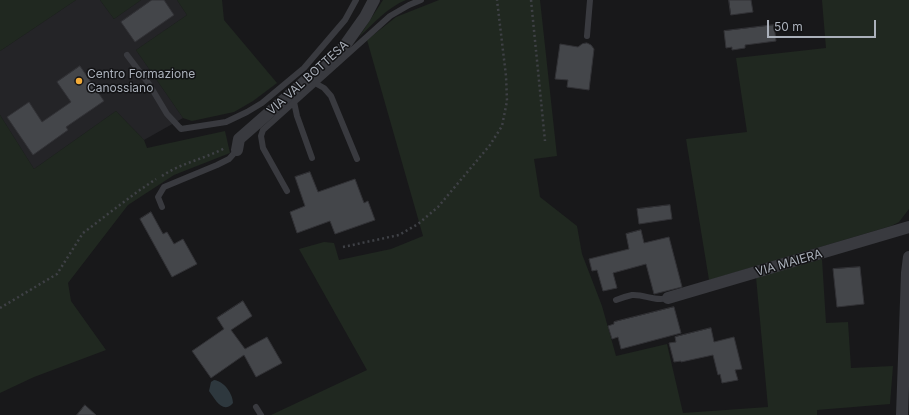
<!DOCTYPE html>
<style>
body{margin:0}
#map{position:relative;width:909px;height:415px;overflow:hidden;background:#18181a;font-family:Inter,sans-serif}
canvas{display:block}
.scale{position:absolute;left:767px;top:20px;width:109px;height:18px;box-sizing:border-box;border:2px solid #aab0ba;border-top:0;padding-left:5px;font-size:12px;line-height:14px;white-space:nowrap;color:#aab0ba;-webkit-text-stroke:3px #131315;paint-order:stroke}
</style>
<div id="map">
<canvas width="909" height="415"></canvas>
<div class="scale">50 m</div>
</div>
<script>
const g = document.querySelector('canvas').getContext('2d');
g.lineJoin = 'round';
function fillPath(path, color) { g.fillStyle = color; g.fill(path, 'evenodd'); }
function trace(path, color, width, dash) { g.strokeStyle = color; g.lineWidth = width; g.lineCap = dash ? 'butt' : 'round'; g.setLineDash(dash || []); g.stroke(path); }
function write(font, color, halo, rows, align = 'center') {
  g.font = font + ' Inter,sans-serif'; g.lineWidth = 3; g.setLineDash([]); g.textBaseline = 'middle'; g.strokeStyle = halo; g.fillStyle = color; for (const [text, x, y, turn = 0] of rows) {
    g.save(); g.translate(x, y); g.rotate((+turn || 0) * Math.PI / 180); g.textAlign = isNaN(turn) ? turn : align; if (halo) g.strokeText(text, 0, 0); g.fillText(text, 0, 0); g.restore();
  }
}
fillPath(new Path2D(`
 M76 0H100L114 19 141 0H177L187 15 136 50 183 118 144 140 116 111 34 169 0 115V51Z`), '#242427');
fillPath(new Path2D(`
 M0 0H76L0 51Z
 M100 0H141L114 19Z
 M177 0H222L224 20 277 83 253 101 234 112 192 121 183 118 136 50 187 15Z
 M383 0H406C388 7 373 24 359 37Z
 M439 0H540L557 156 534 159 540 197 577 226 582 254 602 306 616 356 667 344 683 413 768 407 756 277 822 259 826 323 848 322 851 368 893 366 890 404 817 410V415H271L367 370 299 249 324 242 334 243 339 260 391 249 423 236 367 40 396 17Z
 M822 0H909V209L899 222 891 226 709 280 686 139 747 132 736 58 826 48Z
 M116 111 144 140 147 148 225 131 230 153 174 175 128 205 68 283 71 301 106 350 34 377 0 393V115L34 169Z`), '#202820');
fillPath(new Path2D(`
 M214 380C224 381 233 394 233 403 223 415 215 399 209 391L211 382Z`), '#2e383e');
const building = new Path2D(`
 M152 0H164L174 15 135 42 121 22Z
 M729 0H751L753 12 731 15Z
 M774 25 776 41 745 45V48L732 50V47L726 48 724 31Z
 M587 43 591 45 594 49 589 90 567 87 568 80 555 79 560 44 578 47 582 44Z
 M80 66 104 101 66 127 68 130 33 155 7 117 29 102 42 122 71 102 57 82Z
 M310 172 318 192 355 179 364 203 368 201 375 220 335 234 330 221 297 233 290 212 305 206 295 177Z
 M670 205 672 219 639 224 637 209Z
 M151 212 163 234 167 232 174 244 183 239 197 264 172 277 140 219Z
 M641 230 644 243 669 237 682 287 654 294 646 264 613 273 617 288 603 291 597 270 592 271 589 259 629 249 626 234Z
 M860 267 864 304 837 307 833 269Z
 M243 301 252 316 231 330 245 349 267 337 282 363 256 377 244 355 211 378 192 351 224 329 217 318Z
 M674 307 681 333 621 349 618 337 612 339 608 326 614 324V322Z
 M711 328 714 342 734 337 742 369 735 370 738 380 722 383 720 374 718 375 713 355 681 362V361L674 362 669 343 676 342 675 337Z
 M85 405 96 415H77Z`);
fillPath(building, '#44464a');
trace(building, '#323236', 1);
trace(new Path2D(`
 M531 0 545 141
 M162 176C181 163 204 159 225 148
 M343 247 399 235 418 224 438 207 490 145 502 126 507 101 506 76 497 0
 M0 308 57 274 83 233 137 192 156 179`), '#3f4146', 2.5, [2, 3]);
trace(new Path2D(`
 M587 36 590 0
 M127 55 149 84 167 114 181 129 226 122 247 112 262 103 304 68 345 20 356 0
 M315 83 324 88 331 96 357 159
 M294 102 297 116 312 158
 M287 191 263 148 261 136 263 130 390 16 409 5 421 0
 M162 207 158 197 164 187 217 165 229 159 237 150
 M616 300C621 298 627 296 632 295 645 294 655 302 668 298
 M256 407 261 415`), '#393a3f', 6);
trace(new Path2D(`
 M237 150 239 139 343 48 365 17 374 0
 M668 298 909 227
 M902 415 907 273 909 257`), '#393a3f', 12);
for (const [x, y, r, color] of [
 [79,81,4,"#f2ab38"]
]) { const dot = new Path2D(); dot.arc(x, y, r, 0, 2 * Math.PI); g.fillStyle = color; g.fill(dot); trace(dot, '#131315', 1.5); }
write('12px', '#aab0ba', '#131315', [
 ["Centro Formazione",87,74],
 ["Canossiano",87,88]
], 'left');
write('12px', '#aab0ba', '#131315', [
 ["VIA VAL BOTTESA",308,78,-42],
 ["VIA MAIERA",789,263,-16]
]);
</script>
